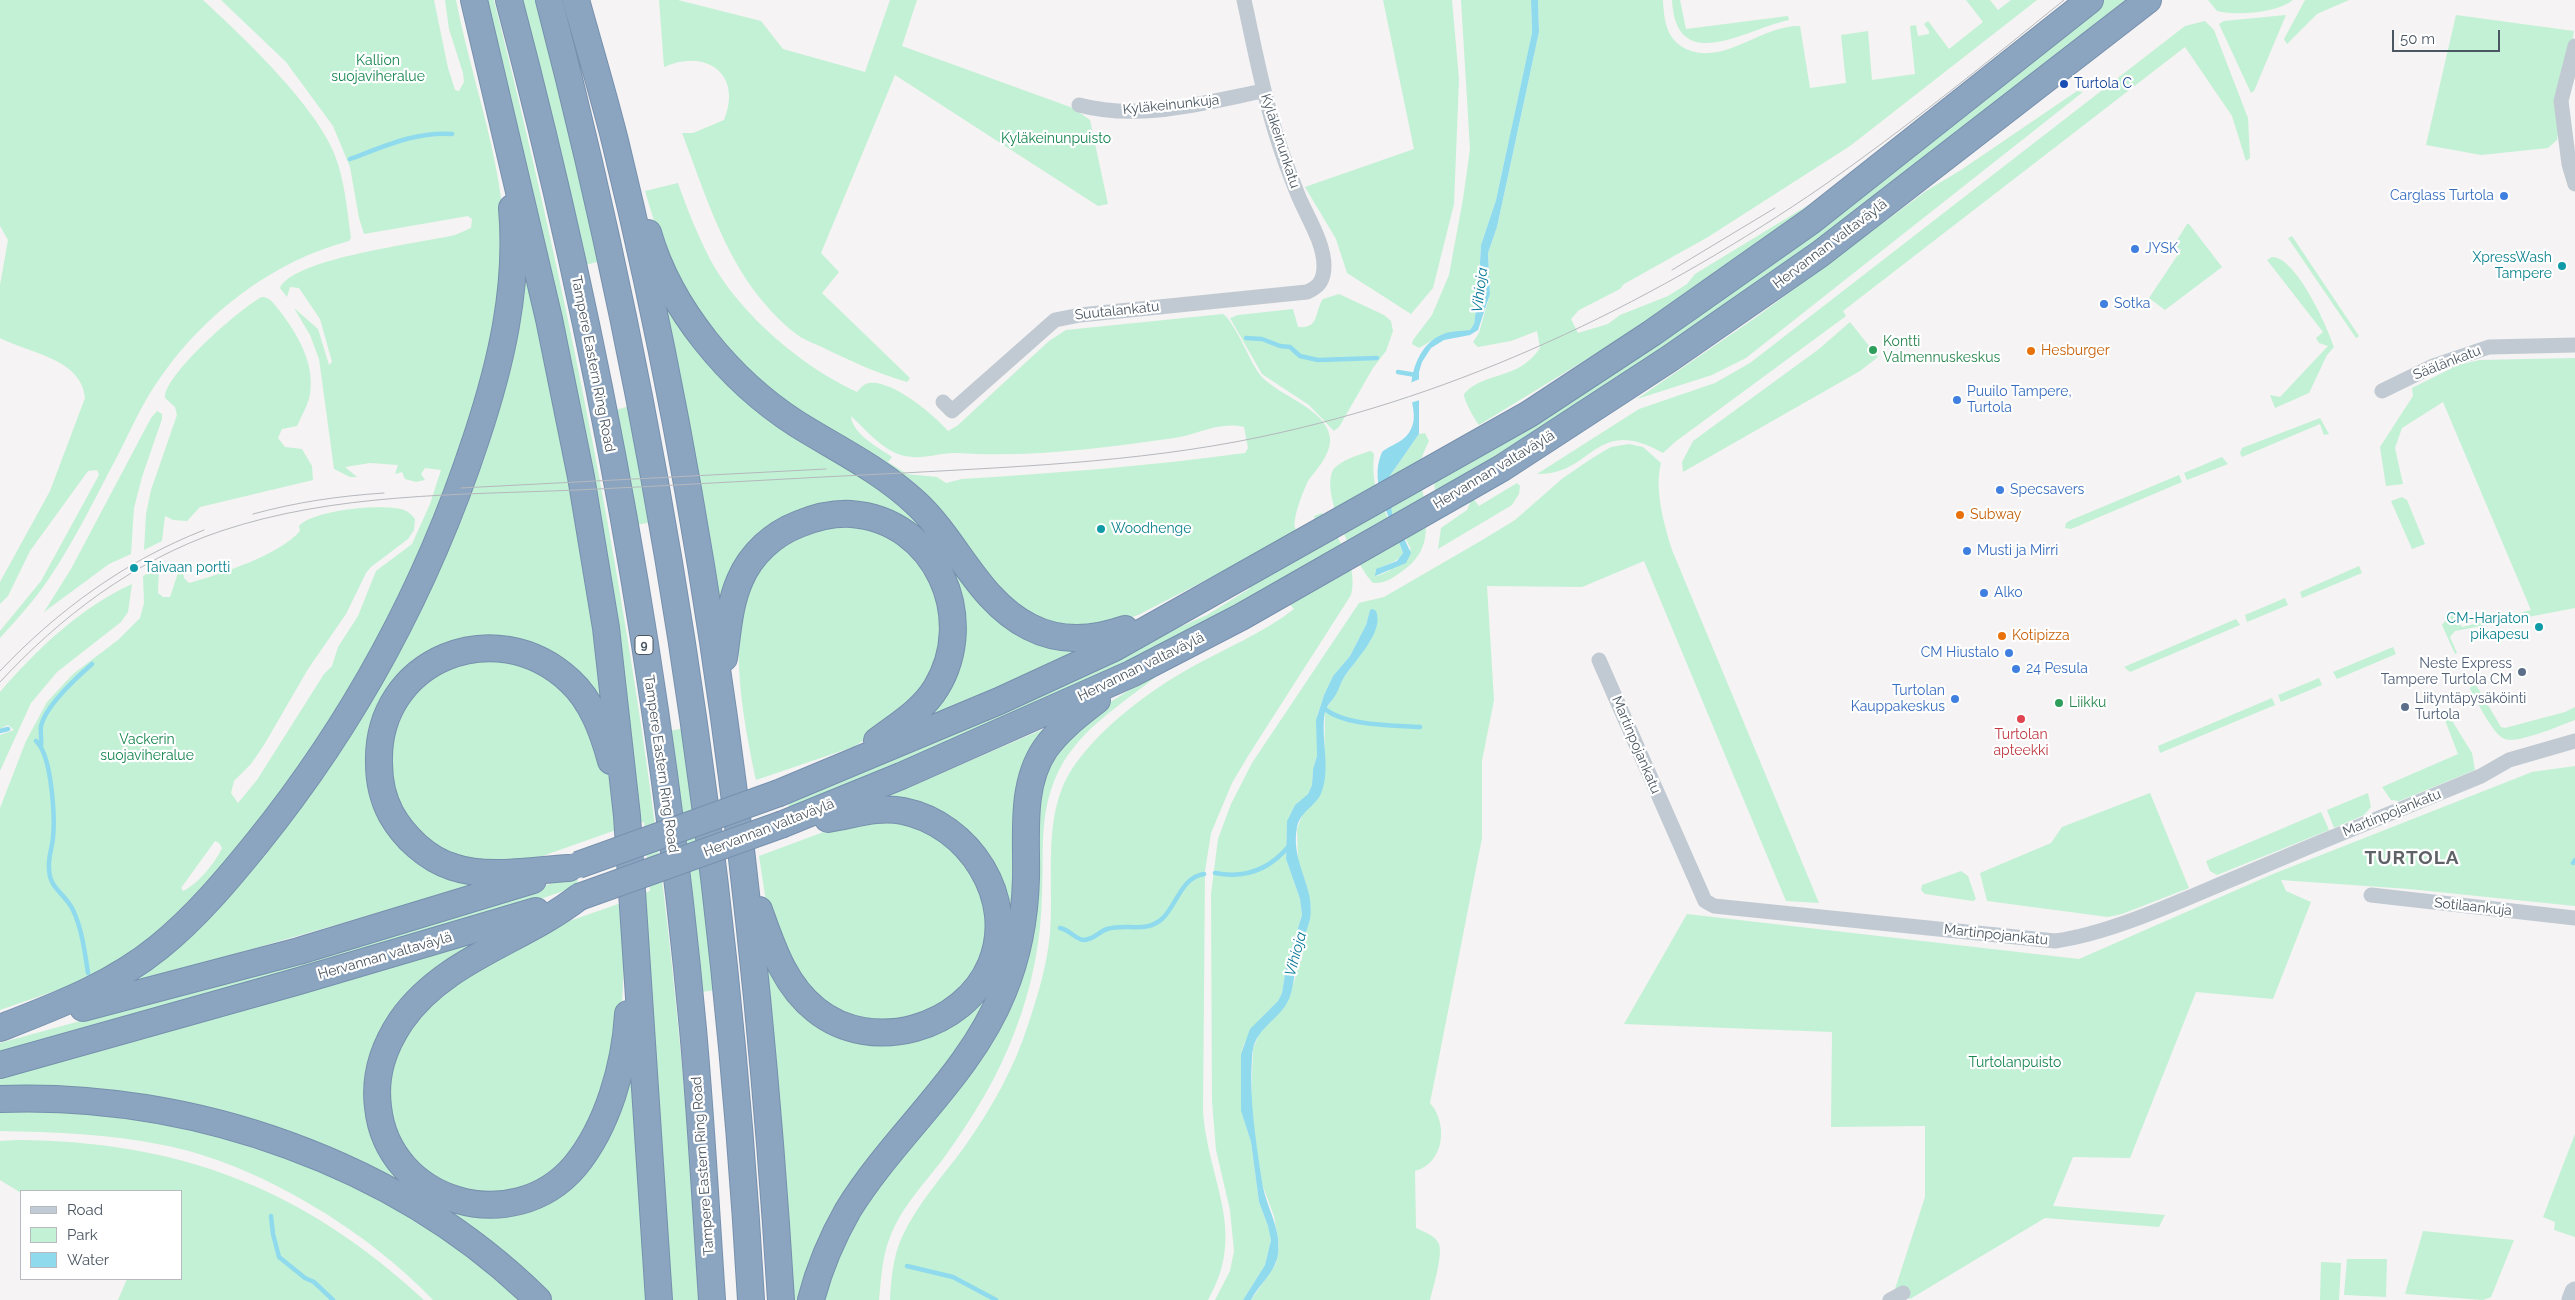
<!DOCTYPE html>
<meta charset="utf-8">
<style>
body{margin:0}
#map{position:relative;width:2575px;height:1300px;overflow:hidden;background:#f5f3f3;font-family:Raleway,sans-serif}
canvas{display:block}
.legend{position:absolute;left:20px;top:1190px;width:162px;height:90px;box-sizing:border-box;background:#fff;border:1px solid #b7bbc0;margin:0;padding:6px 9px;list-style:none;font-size:15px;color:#4a5661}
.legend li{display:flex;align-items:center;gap:10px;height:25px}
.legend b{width:25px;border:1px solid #b7bbc0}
.scale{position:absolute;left:2392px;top:30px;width:108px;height:22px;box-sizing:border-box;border:2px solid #4a5661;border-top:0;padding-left:6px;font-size:15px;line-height:18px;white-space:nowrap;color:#4a5661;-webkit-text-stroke:4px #fff;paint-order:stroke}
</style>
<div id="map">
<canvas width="2575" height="1300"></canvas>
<ul class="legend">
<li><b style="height:6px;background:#c1cbd6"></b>Road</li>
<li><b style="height:14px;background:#c3f1d5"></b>Park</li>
<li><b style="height:14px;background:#90daee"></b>Water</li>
</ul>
<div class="scale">50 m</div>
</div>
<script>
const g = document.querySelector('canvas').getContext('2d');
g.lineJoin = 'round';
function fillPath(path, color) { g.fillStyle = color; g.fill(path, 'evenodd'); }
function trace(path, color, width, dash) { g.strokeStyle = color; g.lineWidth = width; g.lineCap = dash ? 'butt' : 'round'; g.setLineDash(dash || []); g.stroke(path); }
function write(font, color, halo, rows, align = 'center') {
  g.font = font + ' Raleway,sans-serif'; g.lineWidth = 4.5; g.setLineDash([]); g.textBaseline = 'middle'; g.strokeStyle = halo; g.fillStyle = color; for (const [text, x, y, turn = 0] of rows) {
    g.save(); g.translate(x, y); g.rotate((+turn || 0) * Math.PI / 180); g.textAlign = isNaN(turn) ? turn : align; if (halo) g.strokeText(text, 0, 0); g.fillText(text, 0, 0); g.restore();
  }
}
fillPath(new Path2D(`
 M0 0H203C243 37 314 104 334 153 345 180 347 210 351 238L349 241C273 261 204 314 160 378 144 400 132 427 120 451 97 494 76 539 48 580 34 601 17 619 0 638V631L41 581 99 475 97 470 88 471 30 551 8 596 0 604V582L50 491 85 398C82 359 29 353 0 338V285L8 240 0 226Z
 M221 0H434L448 68 455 90 459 91 464 82 463 73 449 29 445 0H456C472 82 502 158 505 242L490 359 460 455 390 621 314 749 226 866 138 952 66 987 0 1010V808L26 741 47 702 73 674 118 640 140 618 144 603 143 576 159 567 158 593 163 597H170L178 573 183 568 184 578 189 583C221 574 279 555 300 531L299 526C313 510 383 503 404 510 409 512 412 515 415 519L414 530 408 539 371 567 366 573 346 614 308 669 264 745 251 764 234 781 231 793 238 803 257 780 324 674 332 666 338 647 358 616 376 571 412 544 430 504 441 470 425 468 421 474 425 480 416 482 405 479 402 472 395 474 398 465 370 463 345 467 357 477H350L334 469 319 359 310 335 294 308 318 329 329 365 332 362 320 319 299 288 290 287 287 297 280 288C293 258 422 243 455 235L471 228 472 219 468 216 364 234 359 218 350 167 333 126 286 62ZM215 841 219 843 222 848C215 863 197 885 183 891L181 888Z
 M482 0H494C601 426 678 860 698 1300H665L641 894 650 891 644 822 635 824Z
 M521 0H537L601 261 585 265Z
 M659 0H678L761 21 783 49 865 72 890 0H917L902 46 1073 108 1090 120 1108 204 1098 206 895 75 821 253 839 272 822 293 910 378 907 382C877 373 850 361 822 347 813 343 802 339 795 333 731 282 710 206 682 133H693L724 120C743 74 706 48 664 67Z
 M1383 0H1452L1459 79 1454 204 1433 288 1411 314 1347 273 1336 239 1305 187 1414 149Z
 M1461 0H1531L1532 34 1496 200 1481 245 1478 296 1474 324 1470 330 1443 334 1419 348 1412 344 1413 340 1432 315 1449 275 1463 199 1470 149Z
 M1538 0H1663C1664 20 1666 39 1686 49 1725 66 1761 25 1800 26L1810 88 1846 83 1841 35 1868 31 1872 80 1915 74 1910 26 1916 25 1918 36 1929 34V31L1924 24 1928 21 1949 49 1983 22 1966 0H1990L1998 10 2011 0H2037L1850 146 1708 237 1624 284 1620 289 1579 310 1571 319 1578 333 1608 324 1620 315 1668 296 1687 284 1695 274 1708 266 1810 204 1760 243 1641 326 1479 425C1475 420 1464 401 1464 394 1484 371 1518 381 1540 348L1537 331 1511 341 1478 347 1473 342 1479 333 1490 294 1488 253 1497 227 1539 32Z
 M1672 0H1680L1686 29 1788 16 1789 20C1746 29 1676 77 1672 0Z
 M2105 0H2125L1875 199 1472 497 1479 506 1517 483 1520 486 1519 494 1512 505 1438 549 1441 528 1467 510 1471 501 1469 492 1435 491 1434 482 1486 453 1976 104Z
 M2208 0H2293C2276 13 2238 16 2217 11Z
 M2305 0H2349L2317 14 2287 44 2284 39Z
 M2286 15 2254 91 2251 93 2219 24 2224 21Z
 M2456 15 2574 31 2557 140 2548 148 2481 155 2426 145Z
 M2205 21 2214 30 2248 118 2250 158 2246 161 2232 116 2185 47 1843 311 1846 316 1675 442 1663 453C1594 414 1593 476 1537 474L1639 409 1715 383 1750 363 2185 26Z
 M2077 91 2083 92 1746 358 1712 375 1637 399 1755 318 1926 191 1961 170Z
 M678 183C687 209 698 236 711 261 740 314 802 367 857 392 861 388 863 384 869 383 893 380 934 415 948 431L957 426 1049 341 1066 330 1223 314C1234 321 1249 359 1258 372 1273 395 1327 407 1330 438 1331 453 1319 467 1310 478 1305 485 1292 519 1295 528 1296 531 1299 535 1301 538L1320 536 1314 516 1322 513C1337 537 1359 565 1351 595L1248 756 1232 783 1211 833 1205 871 1203 1111C1208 1182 1248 1231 1208 1300H890C891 1279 893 1257 902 1237 917 1204 944 1175 965 1146 991 1109 1014 1069 1028 1025 1038 995 1047 965 1050 934 1055 878 1040 812 1076 763 1104 725 1149 691 1190 668 1224 649 1263 633 1294 609L1287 601 1121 667 789 810 788 800 1207 615 1249 589 1252 583 1241 562 1140 614 1113 625 1076 629 1028 616 808 421 739 364 688 295 660 241 645 191ZM851 416C866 430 884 452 905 456 923 460 941 452 958 453 1028 458 1104 448 1174 438 1197 435 1219 421 1244 427L1248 448 1245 453C1151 466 1056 473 962 479L946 483 937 477 907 474 888 462 892 457C878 447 852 434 851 416Z
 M517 221 574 493 613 739 531 647 400 683 383 816 485 882 106 991 233 879 457 514Z
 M2187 224H2189L2222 267 2165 310 2149 298 2181 250 2174 245Z
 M2292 236 2359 336 2356 338 2288 238Z
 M647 255 690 332 896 495 976 589 1088 647 912 728 961 649 916 531 795 515 719 621Z
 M2272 257C2296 257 2327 326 2334 347L2327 355 2309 393 2275 408 2270 395 2280 397 2328 346 2319 343 2316 338 2323 332 2267 260Z
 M1339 294 1384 315 1391 321 1393 331 1386 351 1373 368 1339 427 1334 431 1309 405 1262 374 1230 318 1238 315 1293 309 1298 327C1320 329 1314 312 1323 299Z
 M262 297C270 297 274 304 279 310 297 333 315 363 310 394 309 403 301 417 297 426L282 429 278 438 285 447 302 449 312 466 313 480 200 507 187 521 173 520 165 516 162 541 144 550 146 514 151 490 177 415 175 407 165 398C163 376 241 307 262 297Z
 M1850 322 1878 357 1860 371 1683 472 1682 462 1693 441 1819 349Z
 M2575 358V608L2455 631 2450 637 2457 653 2455 654 2442 625 2448 617 2455 614 2462 627 2531 610 2443 402 2402 428 2395 448 2403 484 2386 486 2380 447 2413 396 2412 388 2458 365 2480 360Z
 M630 406 652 522 636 525 615 410Z
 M157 411 162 414V419L142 477 134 508 131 554 109 564 44 612 71 569 151 418Z
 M2320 418 2329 434 2324 435 2320 424 2242 457 2240 453 2242 448Z
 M1425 433 1429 441C1425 449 1421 458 1419 467 1418 475 1421 485 1423 493 1427 527 1432 551 1401 572 1393 578 1384 584 1373 583 1356 564 1320 494 1333 470 1339 461 1360 454 1371 451L1374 454C1369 501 1392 514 1403 553 1397 564 1383 564 1375 571L1377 576 1389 571 1411 549 1392 513 1389 477 1419 434Z
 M1629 444 1643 447 1661 463C1654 490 1664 524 1672 550L1819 903 1786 901 1644 561 1582 587 1487 586 1494 700 1482 761V838L1430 1103C1448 1123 1445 1163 1415 1171L1416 1228C1424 1232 1435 1235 1439 1244 1443 1255 1433 1288 1430 1300H1251L1276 1264 1279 1245 1274 1216 1262 1184 1255 1137 1251 1103 1253 1049 1260 1032 1286 1004 1295 979 1311 907 1307 887 1298 862 1297 829 1303 813 1318 798 1324 782 1325 711 1336 694 1342 680 1371 640 1370 610 1366 625 1350 656 1333 676 1324 695 1317 716V756L1313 769 1312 785 1308 794 1295 805 1287 821 1286 859 1300 899 1302 915 1286 967 1282 993 1278 1001 1259 1020 1244 1044 1241 1054V1111L1251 1142 1259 1202 1270 1231 1271 1240 1265 1265 1243 1300H1215L1230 1271 1234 1251 1230 1210 1216 1150 1212 1101 1211 894 1218 839 1231 804 1252 763 1359 603 1384 597 1484 539 1515 520 1563 478 1594 457 1611 447Z
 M2222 457 2228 464 2187 480 2184 473Z
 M2179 475 2182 482 2071 529 2065 528 2066 523 2071 520Z
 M2402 497 2407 500 2425 544 2412 549 2391 501Z
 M826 526H850L875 530 895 539 930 571 946 617 931 684 888 726 853 747 756 780C743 717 715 589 781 546 794 538 812 533 826 526Z
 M2359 566 2362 573 2302 598 2300 592Z
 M132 584 128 612 121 622 57 672 31 703 0 771V735L14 730 8 725 0 729V692C36 650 81 607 132 584Z
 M2285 598 2288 605 2247 622 2245 615Z
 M2236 619 2240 625 2130 672 2124 667Z
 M2393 647 2396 654 2337 679 2333 672Z
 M521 659 568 689 608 772 616 830 534 859 506 864 454 860 411 832 388 784 385 757 413 690 459 661Z
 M1158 675C1121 705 1074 732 1055 779 1039 817 1044 854 1042 894 1041 941 1032 987 1015 1031 998 1077 972 1119 943 1159 924 1184 901 1208 890 1237 882 1257 881 1279 879 1300H818L853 1218 982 1050 1048 760 1101 708 1150 677Z
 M2319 678 2322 685 2281 702 2278 695Z
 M2476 685 2501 727 2505 728 2565 712 2575 707V720C2561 725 2518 744 2505 739 2493 735 2477 701 2470 689L2471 686Z
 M2272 698 2275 705 2160 753 2158 746Z
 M2446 711 2472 753 2475 770 2399 801 2391 800 2382 787 2458 754 2443 715Z
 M1062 721 1042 742 1007 967 803 1300H789L761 942 793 1000 910 1037 1000 950 973 842 863 807Z
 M685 728 717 990 701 992 669 731Z
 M2575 766V906L2409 889 2281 880 2286 891 2311 902 2273 999 2196 992 2130 1158 2073 1157 2053 1206 2165 1215 2159 1227 2045 1218 1910 1299 1895 1289 1925 1197V1126L1831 1127 1832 1032 1624 1024 1687 914 2079 959 2273 874 2532 772Z
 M2150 793 2189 888 2122 914 2108 917 1987 901 1980 873 2051 843 2062 827Z
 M2368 793 2371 807 2364 815 2334 828 2327 810Z
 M2321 812 2329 830 2217 875 2210 871 2206 861Z
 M895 821 921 824 966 857 987 901 985 952 953 1002 888 1026 834 1013 791 969 766 902 759 856 829 830 864 822Z
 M1961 871 1968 876 1976 899 1973 901 1925 894 1921 890 1922 885Z
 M577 876 578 886 526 904 0 1055V1043L164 998Z
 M621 903 624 960 622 1006 592 1128 557 1172 516 1194 459 1193 408 1161 383 1102 388 1057 436 995 541 931Z
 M493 938 371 1059 420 1193 560 1190 635 1018 653 1300H551L515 1268 302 1145 0 1092V1076Z
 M34 1108 182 1125 301 1160 422 1221 528 1300H433C368 1231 257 1163 163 1145 109 1134 55 1132 0 1131V1110Z
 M2575 1134V1237L2554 1230 2555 1222 2543 1217Z
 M16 1140C180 1141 303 1188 424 1300H118L127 1279H181V1191L21 1193 0 1180V1141Z
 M2423 1231 2514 1240 2491 1297 2483 1300 2405 1294Z
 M2347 1259H2387L2386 1297 2344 1295Z
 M2321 1262 2341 1263 2339 1300H2320Z`), '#c3f1d5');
fillPath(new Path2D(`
 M1531 0H1538L1539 32 1497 227 1488 253 1490 294 1478 330 1470 335 1444 340 1431 348 1422 362 1419 372V434L1389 477 1392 513 1411 553 1406 563 1375 576 1376 569 1397 561 1403 553C1394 522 1367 486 1382 452 1392 444 1405 442 1411 429 1417 417 1412 406 1411 395 1410 371 1420 343 1443 334 1451 331 1461 331 1470 330L1474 324 1478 296 1481 245 1496 200 1532 33Z
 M1373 609 1376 611C1385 632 1354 661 1343 679 1340 684 1339 690 1335 696 1332 701 1327 705 1325 712 1320 737 1331 766 1322 791 1317 806 1301 810 1297 827 1290 863 1316 887 1310 919 1306 935 1299 950 1296 966 1294 977 1293 989 1289 999 1278 1023 1253 1027 1252 1058 1249 1100 1256 1141 1262 1182 1266 1208 1284 1232 1277 1259 1273 1274 1258 1286 1251 1300H1243L1265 1265 1271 1240 1268 1226 1259 1202 1251 1142 1241 1111V1054L1250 1029 1278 1001 1282 993 1286 967 1302 915 1300 899 1286 859 1287 821 1295 805 1308 794 1312 785 1313 769 1317 756 1316 720 1324 695 1333 676 1350 656 1366 625 1370 610Z`), '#90daee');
fillPath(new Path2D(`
 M1422 378 1423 399 1410 403V383Z`), '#f5f3f3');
trace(new Path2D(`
 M350 159C383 147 416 131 452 134
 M1246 338 1262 339 1280 346 1290 347 1300 356 1318 360 1377 358
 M1398 372 1416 375
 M1324 708C1343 726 1394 725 1420 727
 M0 731 8 729
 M36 741C52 755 55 817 53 838 52 848 48 858 49 868 49 889 65 893 73 910 82 929 85 953 88 973
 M41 746C42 740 40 732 41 726 46 705 76 678 92 664
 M2573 863 2575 860
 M1215 873C1245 879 1269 870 1289 846
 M1060 928C1070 930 1075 939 1083 940 1094 940 1098 932 1107 929 1127 923 1146 934 1163 918 1177 904 1182 877 1204 874
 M271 1216 273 1234 279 1257 305 1278 314 1282 333 1300
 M907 1266 953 1277 996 1300`), '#90daee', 4.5);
const highway = new Path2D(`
 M474 0 549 319 581 477 606 628 627 816 659 1300
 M509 0C598 337 661 682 693 1029 701 1119 706 1210 712 1300
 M549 0C660 426 726 861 751 1300
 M576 0C589 47 603 93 615 141 708 521 757 910 781 1300
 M648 233C670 309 730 381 797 424 837 449 881 470 916 503 957 541 978 601 1030 627 1061 643 1094 640 1125 629
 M724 658C728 631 729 605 740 580 751 554 773 534 799 524 814 518 834 513 851 514 936 520 979 618 936 688 922 711 898 725 877 741
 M779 793 999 701 1114 648 1529 414 1652 333 1811 221 2090 0
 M783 824 901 776 1131 674 1241 617 1502 468 1669 359 1820 254 2148 0
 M569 868C532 870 488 879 453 867 427 859 404 837 391 814 382 797 379 782 379 763 376 660 495 611 570 681 592 701 603 732 611 761
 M579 897C523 941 444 959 401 1021 383 1048 374 1075 378 1107 388 1203 513 1239 575 1166 608 1126 625 1065 628 1014
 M759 910C772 946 784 985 816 1010 872 1055 964 1029 991 964 1018 899 969 824 903 811 877 806 854 815 828 819
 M83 1008 299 951 533 880
 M0 1028C56 1006 111 986 159 947 196 917 227 880 257 843 354 723 428 585 476 439 501 364 519 288 512 208
 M0 1065 299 981 536 911
 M0 1099C193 1092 399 1163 538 1300
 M811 1300C819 1269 832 1238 848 1210 895 1134 969 1076 1003 992 1018 956 1025 917 1026 878 1027 836 1020 786 1045 749 1059 729 1078 715 1097 700`);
trace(highway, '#7690ad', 28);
trace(new Path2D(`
 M2575 46 2561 101 2569 164 2575 184
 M1079 105C1139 121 1203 103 1263 91
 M2382 391 2433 366 2489 347 2575 345
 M943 402 952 411 1055 320 1080 315 1307 292C1319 287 1324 280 1324 266 1324 242 1307 217 1298 195 1290 175 1282 154 1276 134 1262 90 1254 45 1244 0
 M1599 660 1705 901 1714 906 2055 941C2113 933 2184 899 2240 876 2320 842 2400 809 2481 776L2509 760 2575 741
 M2371 895 2575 918
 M1890 1300 1903 1293`), '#c1cad2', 15);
trace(new Path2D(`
 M2572 1300 2575 1292`), '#c1cbd6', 21);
trace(highway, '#8ba5c1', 26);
trace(new Path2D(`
 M1672 270 1775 208
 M461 488 826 469
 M253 514C297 502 339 496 384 493
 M0 671C58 610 125 561 204 530
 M0 682C60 617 135 560 221 531 335 493 458 495 577 490 686 485 794 478 903 473 1031 466 1158 461 1283 432 1477 388 1660 298 1823 186 1906 128 1985 64 2064 0`), '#b5b8bd', 1);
const highwayBridge = new Path2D(`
 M578 865 779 793
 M579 897 783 824`);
trace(highwayBridge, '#7690ad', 28, []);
trace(highwayBridge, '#8ba5c1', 26);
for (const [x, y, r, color] of [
 [2064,84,5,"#1a4fb4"],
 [2504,196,5,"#3f7fe0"],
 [2135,249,5,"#3f7fe0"],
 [2562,266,5,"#0f9aa8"],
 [2104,304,5,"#3f7fe0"],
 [1873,350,5,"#2e9e5b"],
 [2031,351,5,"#e8710a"],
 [1957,400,5,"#3f7fe0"],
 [2000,490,5,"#3f7fe0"],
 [1960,515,5,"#e8710a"],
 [1101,529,5,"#0f9aa8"],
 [1967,551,5,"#3f7fe0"],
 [134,568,5,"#0f9aa8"],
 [1984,593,5,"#3f7fe0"],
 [2539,627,5,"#0f9aa8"],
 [2002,636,5,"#e8710a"],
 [2009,653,5,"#3f7fe0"],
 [2016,669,5,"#3f7fe0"],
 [2522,672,5,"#5c6f8a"],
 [1955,699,5,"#3f7fe0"],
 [2059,703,5,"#2e9e5b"],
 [2405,707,5,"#5c6f8a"],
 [2021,719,5,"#e0444e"]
]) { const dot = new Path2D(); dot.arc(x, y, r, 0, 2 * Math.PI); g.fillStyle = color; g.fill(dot); trace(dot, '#fff', 2); }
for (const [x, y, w] of [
 [644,645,18]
]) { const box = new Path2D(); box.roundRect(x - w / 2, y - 9.5, w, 19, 4); g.fillStyle = '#fff'; g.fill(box); trace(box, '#4a5661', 1); }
write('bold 12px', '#4a5661', null, [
 ["9",644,645]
]);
write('14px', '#17864f', '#fff', [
 ["Kallion",378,61],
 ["suojaviheralue",378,77],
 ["Kyläkeinunpuisto",1056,139],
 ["Vackerin",147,740],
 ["suojaviheralue",147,756],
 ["Turtolanpuisto",2015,1063]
]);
write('14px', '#164399', '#fff', [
 ["Turtola C",2074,84]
], 'left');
write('14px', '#4a5661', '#fff', [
 ["Kyläkeinunkuja",1171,105,-6],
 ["Kyläkeinunkatu",1280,141,72],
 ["Hervannan valtaväylä",1830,244,-37],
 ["Suutalankatu",1117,311,-6],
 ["Säälänkatu",2447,363,-21],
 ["Tampere Eastern Ring Road",593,364,79],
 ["Hervannan valtaväylä",1494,470,-31],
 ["Hervannan valtaväylä",1141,667,-26],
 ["Martinpojankatu",1636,745,67],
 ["Tampere Eastern Ring Road",661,764,82],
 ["Martinpojankatu",2392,813,-22],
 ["Hervannan valtaväylä",769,828,-21],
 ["Sotilaankuja",2473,907,6],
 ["Martinpojankatu",1996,935,6],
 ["Hervannan valtaväylä",385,956,-16],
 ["Tampere Eastern Ring Road",703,1166,-94]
]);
write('14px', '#366cbe', '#fff', [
 ["Carglass Turtola",2494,196,"right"],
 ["JYSK",2145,249],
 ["Sotka",2114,304],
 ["Puuilo Tampere,",1967,392],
 ["Turtola",1967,408],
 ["Specsavers",2010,490],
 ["Musti ja Mirri",1977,551],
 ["Alko",1994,593],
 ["CM Hiustalo",1999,653,"right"],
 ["24 Pesula",2026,669],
 ["Turtolan",1945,691,"right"],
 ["Kauppakeskus",1945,707,"right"]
], 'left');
write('14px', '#0d838f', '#fff', [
 ["XpressWash",2552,258],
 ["Tampere",2552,274],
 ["Woodhenge",1111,529,"left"],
 ["Taivaan portti",144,568,"left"],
 ["CM-Harjaton",2529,619],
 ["pikapesu",2529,635]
], 'right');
write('14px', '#27864d', '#fff', [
 ["Kontti",1883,342],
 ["Valmennuskeskus",1883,358],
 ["Liikku",2069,703]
], 'left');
write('14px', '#c56008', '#fff', [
 ["Hesburger",2041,351],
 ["Subway",1970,515],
 ["Kotipizza",2012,636]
], 'left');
write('14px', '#4e5e75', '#fff', [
 ["Neste Express",2512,664],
 ["Tampere Turtola CM",2512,680],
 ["Liityntäpysäköinti",2415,699,"left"],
 ["Turtola",2415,715,"left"]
], 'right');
write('14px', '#be3a42', '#fff', [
 ["Turtolan",2021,735],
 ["apteekki",2021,751]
]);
write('italic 15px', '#0c7c9b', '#fff', [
 ["Vihioja",1480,290,-83],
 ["Vihioja",1296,954,-75]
]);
g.letterSpacing = '1px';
write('bold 19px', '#5f6368', '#fff', [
 ["TURTOLA",2412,858]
]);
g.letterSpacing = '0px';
</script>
